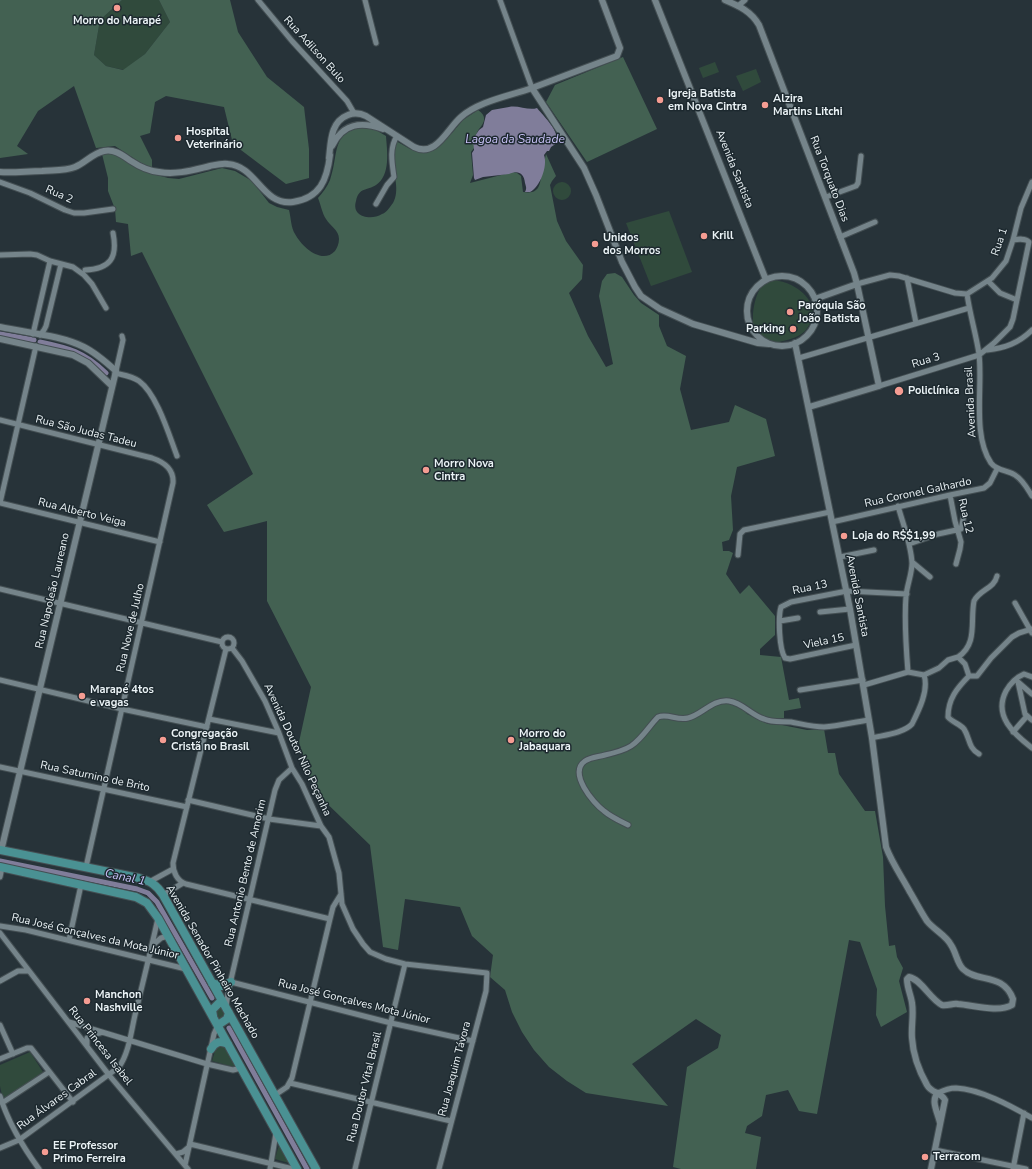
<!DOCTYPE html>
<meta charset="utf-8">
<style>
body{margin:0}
canvas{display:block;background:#273339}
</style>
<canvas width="1032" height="1169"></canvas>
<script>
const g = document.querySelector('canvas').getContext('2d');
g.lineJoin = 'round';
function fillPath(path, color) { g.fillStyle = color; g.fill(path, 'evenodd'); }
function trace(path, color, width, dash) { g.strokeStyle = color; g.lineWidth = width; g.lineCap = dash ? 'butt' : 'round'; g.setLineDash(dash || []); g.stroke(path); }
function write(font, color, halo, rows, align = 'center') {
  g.font = font + ' "Nunito Sans",sans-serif'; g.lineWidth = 3; g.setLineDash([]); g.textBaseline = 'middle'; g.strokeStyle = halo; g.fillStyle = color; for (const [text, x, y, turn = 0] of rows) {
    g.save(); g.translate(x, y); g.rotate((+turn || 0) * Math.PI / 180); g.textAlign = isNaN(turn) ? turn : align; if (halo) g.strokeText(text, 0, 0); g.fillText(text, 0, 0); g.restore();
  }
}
fillPath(new Path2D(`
 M122 0H159L170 22 145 54 124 70 106 66 94 55 100 20Z
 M715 62 719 72 703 78 699 68Z
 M756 69 761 82 743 91 736 76Z
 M553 191a9 9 0 1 1 18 0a9 9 0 1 1-18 0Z
 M669 211 692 272 651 286 626 223Z
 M773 280C798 282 827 306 805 331 799 337 791 339 783 341 752 350 749 321 756 298 758 293 760 287 765 283 767 281 770 280 773 280Z
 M223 1005 227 1013 225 1017 218 1021 215 1010Z
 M221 1045 227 1048 238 1068 212 1061 216 1048Z
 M30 1052 43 1072 3 1100 0 1086V1065Z
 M279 1145 289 1163 275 1159Z`), '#304a3c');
fillPath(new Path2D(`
 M0 0H122L100 20 94 55 106 66 123 70 145 54 170 22 159 0H230L238 32 267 77 304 107 309 149V178L286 184 233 144 224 107 166 96 155 102 150 133 140 136 152 160V168L141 163 115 146 96 148 74 86 38 111 17 146 28 154 0 158Z
 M623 57 657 129 587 162 546 102 555 85Z
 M478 110C487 116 485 122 479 129 477 132 477 134 474 137V148L471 152 473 175 470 183 513 172 517 173 521 176 523 192C541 195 540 183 542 170 543 165 545 159 546 154L556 176 552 181 550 185 557 221 566 241 583 265 582 279 569 293 588 336 606 367 613 364 599 296 602 281 607 274 615 273 622 277 634 295 641 303 659 315V326L667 346 686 356 680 389 691 430 729 422 735 405 766 419 775 456 737 467 731 496 733 530 729 540 722 542 723 551H729L733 553 726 574 740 594 749 585 775 616V635L760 649V655L781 657 789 700 799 698 801 708 784 711V718L764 719 745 713 768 724 782 725 807 730 824 729 828 753H835L839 774 865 811H875L883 857 885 906 889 946 895 945 897 957 903 968 899 981 907 1012 881 1027 876 1015 877 989 860 942 849 940 817 1114 799 1111 788 1090 766 1095 762 1116 747 1126 745 1133 761 1137 756 1169H681L673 1167 687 1067 718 1048 721 1035 696 1019 632 1064 668 1106 586 1093 567 1081 549 1067 534 1050 522 1032 512 1012 505 990 490 977 493 955 472 936 460 907 405 899 398 950 383 947 370 845 314 791 299 742 311 687 267 601V521L224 532 207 505 253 474 142 252 131 256 128 224 116 222 115 209 108 191V178L102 154H117L146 172 168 178 179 179 222 168 235 171 252 181 269 203 277 207 289 210C291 218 291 228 295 234 302 247 322 265 335 251 337 248 339 244 339 239 339 230 330 226 326 219 322 213 321 205 318 198 323 192 327 187 330 180 340 152 329 131 369 126L386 136C387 151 391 175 376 185 367 191 359 187 356 201 351 217 371 221 382 214 386 213 390 207 393 203 400 191 394 174 392 161 391 158 390 155 391 152 392 148 394 144 396 141L410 149 419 151 437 148 452 133 463 120Z`), '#436152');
fillPath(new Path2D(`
 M509 107C518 105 529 111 537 108 545 118 559 130 557 143L551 147 549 151H547L544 155C548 166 540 187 530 192H525C527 188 526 187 525 183 524 173 518 170 509 174L483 177 475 180 474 178 472 153 474 150 473 139 479 130 483 127 486 115 492 110Z`), '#807d9a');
trace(new Path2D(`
 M0 334 34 340
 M40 342C69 348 84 352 106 373
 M0 861 137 889 148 893 157 902 212 998
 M229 1028 307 1169`), '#807d9a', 5);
const minor = new Path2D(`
 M258 0 292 41 347 101 354 113
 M365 0 376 43
 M500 0 532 88
 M738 6 745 0
 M0 182 30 193 65 210 74 213H84L113 209
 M826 197 856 186 858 183 861 156
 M376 204 387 185 394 177C392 163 389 148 397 136
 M840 237 875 222
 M0 255 30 254 37 255 50 261 73 267 84 275 92 284 106 308
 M85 270C110 269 118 258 113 233
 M907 278 916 323
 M988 281 1000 293 1017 300
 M857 284 890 275 899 276 955 293 967 294
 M967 294C970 315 976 334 979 354 983 386 972 435 991 463 997 471 1007 470 1015 475 1023 480 1027 488 1032 496
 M967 294 992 278 1006 261 1013 240 1021 208 1032 182
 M33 334 50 261
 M40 335 44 330 46 326 61 264
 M987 350C1005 348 1019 343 1032 330
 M799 358 969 308
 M116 371 123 340 122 336
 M115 373C123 375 132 376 139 381 157 394 169 435 177 456
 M879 386 979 355 994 343 1010 327 1013 319 1029 242C1025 238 1019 239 1013 240
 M0 420 152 458C164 462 174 469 173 483L86 867
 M950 495 955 521 961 542 960 549 956 564
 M0 503 160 542
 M0 503 36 346
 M898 506C903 524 911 544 912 563 912 574 907 585 906 596 904 621 906 647 908 672
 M832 522 950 495 984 488 990 483 997 469
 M909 544 938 534 961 529 964 515
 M738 555 740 534 744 530 830 512
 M840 557 874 550
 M912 562 930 577
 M0 589 222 642
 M1015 603 1032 633
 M820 612 850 609
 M780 621 798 618
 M222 643a6 6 0 1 1 12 0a6 6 0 1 1-12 0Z
 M856 645 790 659 785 658C779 649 778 617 781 607L791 602 847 591 907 594
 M232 648 242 661 265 701 279 733 292 768 302 784 321 826 329 837 339 873 342 904 353 929 363 944 370 952 386 959 405 964 487 973 486 991 439 1169
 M226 649 173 863C173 872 177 881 186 884L330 919
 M958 657C978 644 970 621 974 601 980 589 994 589 997 576
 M969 676C957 688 948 699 948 717 952 722 960 724 964 729 970 738 968 748 979 754
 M969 676H977L991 658 1012 637 1019 633 1032 629
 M1032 677 1024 674C1017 677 1010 684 1006 691 993 716 1014 734 1032 748
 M0 680 122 709 207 727
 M1018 682 1025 714 1032 720
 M1018 682 1032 694
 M864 685 908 672 924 675 939 668 948 660 958 657 965 664 969 676
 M800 690 863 680
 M209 719 279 733
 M1013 732 1027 716
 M872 738C884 735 904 733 912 724 919 710 929 690 924 675
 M0 767 187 807
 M188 800 269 819 321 826
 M628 825C620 821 611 817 604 811 593 803 568 773 585 761 591 757 598 757 605 755 614 753 623 751 631 746 642 739 649 726 658 717 668 713 677 721 688 718 702 715 712 699 729 701 743 703 751 715 764 719 773 723 782 721 791 722 802 724 813 727 824 727 839 726 854 722 869 720
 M0 877 2 868
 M151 881 173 869
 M163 895 183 883
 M0 926 26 930 186 969
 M0 933 109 1075 188 1169
 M69 940 81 885
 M154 944 161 938 168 936
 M0 981 18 971H29
 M231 982 391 1023 473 1041
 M226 1006 229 988 275 790 279 780 292 768
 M69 1022 207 1064 233 1070 241 1068
 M0 1025 13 1054
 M87 1045V1038L90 1035 100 1033
 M0 1059 27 1048H31L73 1102
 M290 1083 451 1121
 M938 1093C944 1090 950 1088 956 1088 980 1089 1011 1106 1032 1118
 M275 1095 287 1087 292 1078 330 919 333 907 341 894
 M0 1096C8 1122 23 1147 39 1169
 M2 1103 49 1072
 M190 1144 293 1169
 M0 1148 19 1140 119 1067C129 1053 131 1032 135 1015 143 982 151 950 158 918
 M935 1150 1026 1169
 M176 1154 183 1152 189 1147
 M185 1165 214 1034 218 1025
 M270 1169 276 1133
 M355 1169 405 964
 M1013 1169 1024 1113`);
const tertiary = new Path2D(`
 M655 0 766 280
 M725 0C739 6 751 11 759 25L854 273 857 284 879 386 809 407
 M532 88 617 56 620 48 602 0
 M332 146C343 123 361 121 383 129
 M329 158C331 142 330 122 348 115 355 112 360 113 366 116L414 147C436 158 447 129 461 117 479 101 510 96 532 88L584 168 596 195 622 262 635 287 641 296 660 309 693 324 758 343 769 344
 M0 172C14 173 28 171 42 171 53 170 65 171 75 167 85 163 93 153 104 151 115 149 122 155 131 161 140 167 149 171 159 172 177 175 193 170 210 166 215 165 222 163 228 164 257 166 262 206 293 202 320 198 327 180 330 155
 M747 311a35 35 0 1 1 70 0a35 35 0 1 1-70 0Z
 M815 299 857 284
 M0 327C27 333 60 335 84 347 96 353 106 362 116 371L1 851
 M0 339 73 355 88 363 112 386
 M795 343 850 609 872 738 886 847C892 863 902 877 910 892 916 902 921 912 927 921 934 930 946 935 951 945 956 952 957 963 963 969 977 983 1003 972 1013 999L1012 1005C998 1013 973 1005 958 1004 953 1003 948 1006 942 1005 930 999 921 979 909 977L907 979C907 988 911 995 912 1003 914 1015 911 1026 912 1038 913 1054 919 1071 927 1085 931 1093 941 1092 945 1100L931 1169
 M938 1093C930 1100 938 1113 940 1123`);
const primary = new Path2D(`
 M0 850 139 878C150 881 157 885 163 895L316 1169
 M0 867 136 897 147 903 158 918 297 1169
 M212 983 222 986 231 982
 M213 1016 212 1010 222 1000
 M218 1025 227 1019 229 1013
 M211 1049C215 1042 220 1040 228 1044`);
trace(minor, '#444f53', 7);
trace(tertiary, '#444f53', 8);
trace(primary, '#444f53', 10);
trace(minor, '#75848a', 5);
trace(tertiary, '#75848a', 6);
trace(primary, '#4a9193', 8);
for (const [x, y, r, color] of [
 [117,8,4,"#f59c92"],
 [660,100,4,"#f59c92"],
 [765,105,4,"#f59c92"],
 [178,138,4,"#f59c92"],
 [704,236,4,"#f59c92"],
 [595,244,4,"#f59c92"],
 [790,312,4,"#f59c92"],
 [793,329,4,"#f59c92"],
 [899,391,5,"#f59c92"],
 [426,470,4,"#f59c92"],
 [844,536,4,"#f59c92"],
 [82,696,4,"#f59c92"],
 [163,740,4,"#f59c92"],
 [511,740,4,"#f59c92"],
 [87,1001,4,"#f59c92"],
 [45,1152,4,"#f59c92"],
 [925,1157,4,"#f59c92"]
]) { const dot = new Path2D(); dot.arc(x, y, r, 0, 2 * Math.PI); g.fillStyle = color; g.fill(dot); trace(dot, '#1d292f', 1.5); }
write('bold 11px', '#ebf3f6', '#1d292f', [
 ["Morro do Marapé",117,21,"center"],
 ["Igreja Batista",668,94],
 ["em Nova Cintra",668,107],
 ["Alzira",773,99],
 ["Martins Litchi",773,112],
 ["Hospital",186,132],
 ["Veterinário",186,145],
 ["Krill",712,236],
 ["Unidos",603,238],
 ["dos Morros",603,251],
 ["Paróquia São",798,306],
 ["João Batista",798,319],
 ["Parking",785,329,"right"],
 ["Policlínica",908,391],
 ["Morro Nova",434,464],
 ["Cintra",434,477],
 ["Loja do R$$1,99",852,536],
 ["Marapé 4tos",90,690],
 ["e vagas",90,703],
 ["Congregação",171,734],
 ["Cristã no Brasil",171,747],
 ["Morro do",519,734],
 ["Jabaquara",519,747],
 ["Manchon",95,995],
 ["Nashville",95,1008],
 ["EE Professor",53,1146],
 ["Primo Ferreira",53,1159],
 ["Terracom",933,1157]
], 'left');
write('11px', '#ebf3f6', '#1d292f', [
 ["Rua Adilson Bulo",314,50,48],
 ["Avenida Santista",734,169,68],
 ["Rua Torquato Dias",829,179,69],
 ["Rua 2",59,195,24],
 ["Rua 1",1000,242,-71],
 ["Rua 3",926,361,-17],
 ["Avenida Brasil",971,402,-93],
 ["Rua São Judas Tadeu",86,432,14],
 ["Rua Coronel Galhardo",918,493,-12],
 ["Rua Alberto Veiga",82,513,14],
 ["Rua 12",965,516,77],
 ["Rua 13",810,588,-12],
 ["Rua Napoleão Laureano",53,591,-77],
 ["Avenida Santista",857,596,79],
 ["Rua Nove de Julho",131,628,-77],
 ["Viela 15",824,642,-12],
 ["Avenida Doutor Nilo Peçanha",297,750,65],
 ["Rua Saturnino de Brito",95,777,12],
 ["Rua Antonio Bento de Amorim",246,873,-77],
 ["Rua José Gonçalves da Mota Júnior",95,937,13],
 ["Avenida Senador Pinheiro Machado",212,962,60],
 ["Rua José Gonçalves Mota Júnior",354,1002,14],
 ["Rua Princesa Isabel",100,1046,52],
 ["Rua Joaquim Távora",455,1069,-75],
 ["Rua Doutor Vital Brasil",365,1087,-76],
 ["Rua Álvares Cabral",57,1100,-36]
]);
write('italic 12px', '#c8c1f7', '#1d292f', [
 ["Lagoa da Saudade",515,140],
 ["Canal 1",125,878,12]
]);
</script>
